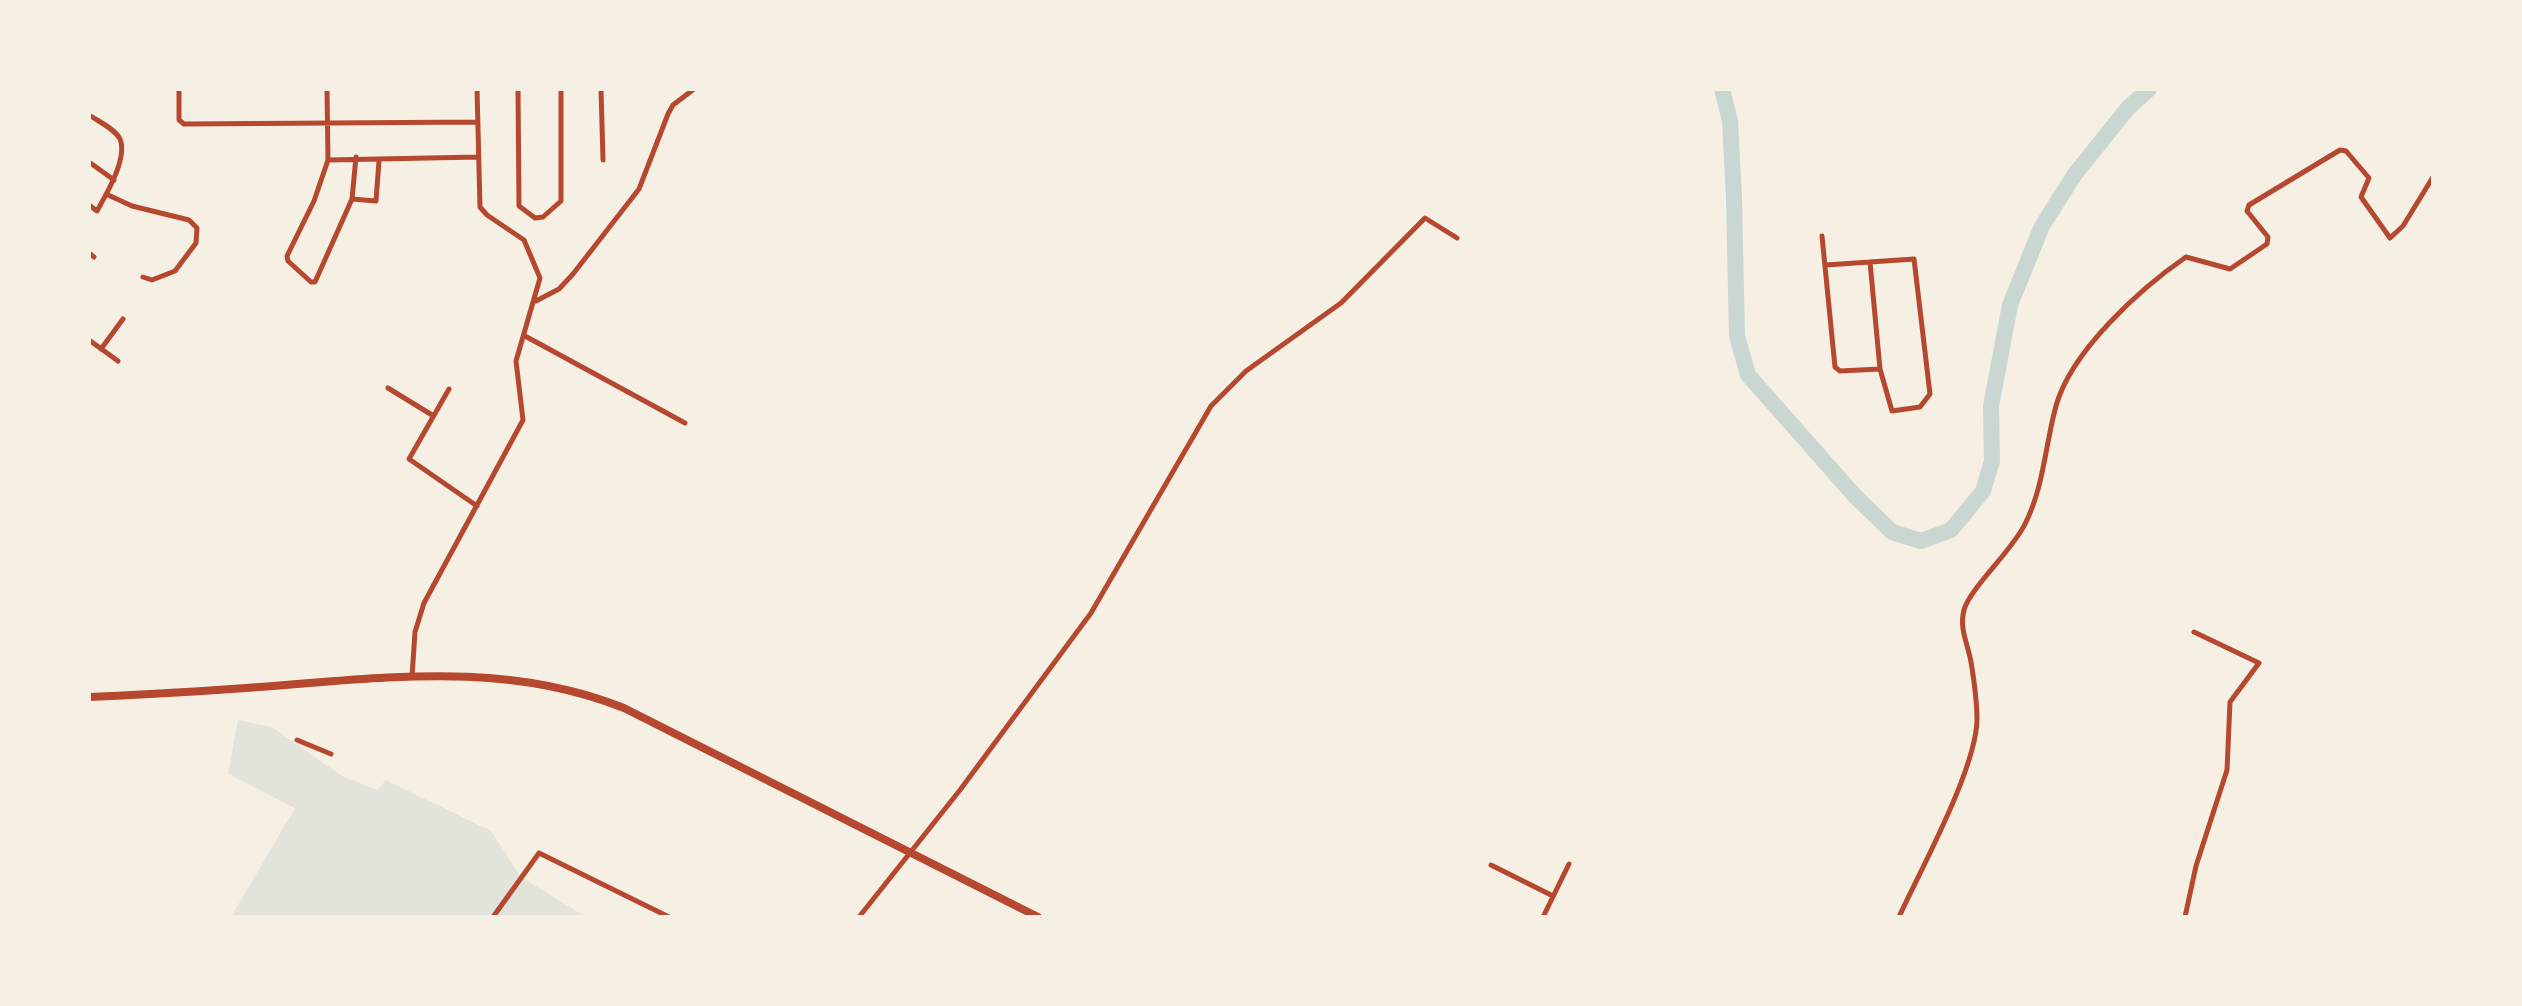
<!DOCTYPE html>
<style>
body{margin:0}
#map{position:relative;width:2522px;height:1006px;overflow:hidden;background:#f6efe4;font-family:"Asap Condensed",sans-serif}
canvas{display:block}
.frame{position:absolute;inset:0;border:91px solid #f6efe4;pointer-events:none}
</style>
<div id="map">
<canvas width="2522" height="1006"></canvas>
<div class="frame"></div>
</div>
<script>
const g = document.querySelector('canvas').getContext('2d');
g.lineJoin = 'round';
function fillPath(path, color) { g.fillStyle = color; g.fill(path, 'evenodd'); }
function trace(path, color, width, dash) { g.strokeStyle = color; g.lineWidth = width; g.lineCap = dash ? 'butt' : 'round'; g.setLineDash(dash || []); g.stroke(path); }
fillPath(new Path2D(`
 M238 720 272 727 342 776 377 790 386 780 491 831 521 877 586 917H231L295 808 228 774Z`), '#e2e4dc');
trace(new Path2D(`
 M1722 89 1730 121 1734 198 1737 336 1748 375 1855 496 1892 532 1921 541 1951 530 1983 491 1992 461 1991 406 2010 305 2042 226 2075 174 2128 108 2149 89`), '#c9d6d2', 16);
trace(new Path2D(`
 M179 89V120L184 124 478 122
 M327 89 328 160 314 201 287 256 288 261 311 282H315L352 199 356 157
 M518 89 519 206 535 218 543 217 561 201V89
 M601 89 603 160
 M89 115C98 121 115 129 120 139 128 158 106 195 97 211L89 205
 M328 160 479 157
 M89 162 114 180
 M106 194 132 206 189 220 197 228 196 243 175 271 152 280 143 277
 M352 199 376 201 379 161
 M1822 236 1835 367 1840 371 1880 369 1892 411 1920 407 1930 394 1914 259 1826 265
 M89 253 94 257
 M1870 262 1880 369
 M536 301 559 289 573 274 639 189 668 114 673 105 694 89
 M525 336 685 423
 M89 340 118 361
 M101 349 123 319
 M388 388 432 415
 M449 389 409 459 477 506
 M412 677 415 632 424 603 523 420 516 361 540 278 524 240 487 215 480 207 477 89
 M297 740 331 754
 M1491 865 1553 896
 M493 917 539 853 669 917
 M859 917 960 790 1091 613 1211 406 1246 371 1341 303 1425 218 1457 238
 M1543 917 1569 864
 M1899 917C1921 869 1976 769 1977 720 1977 701 1974 680 1971 662 1968 644 1959 629 1964 610 1970 588 2012 551 2025 524 2044 486 2045 446 2056 406 2071 351 2141 288 2186 257L2230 269 2267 244 2268 237 2247 211 2249 205 2340 150 2346 151 2369 178 2361 197 2390 238 2403 226 2433 177
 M2185 917 2196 866 2227 770 2230 702 2259 663 2194 632`), '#b5482f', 5);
trace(new Path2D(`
 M89 697C159 694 228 690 297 684 410 675 517 665 624 708L1038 917`), '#b5482f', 8);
</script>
